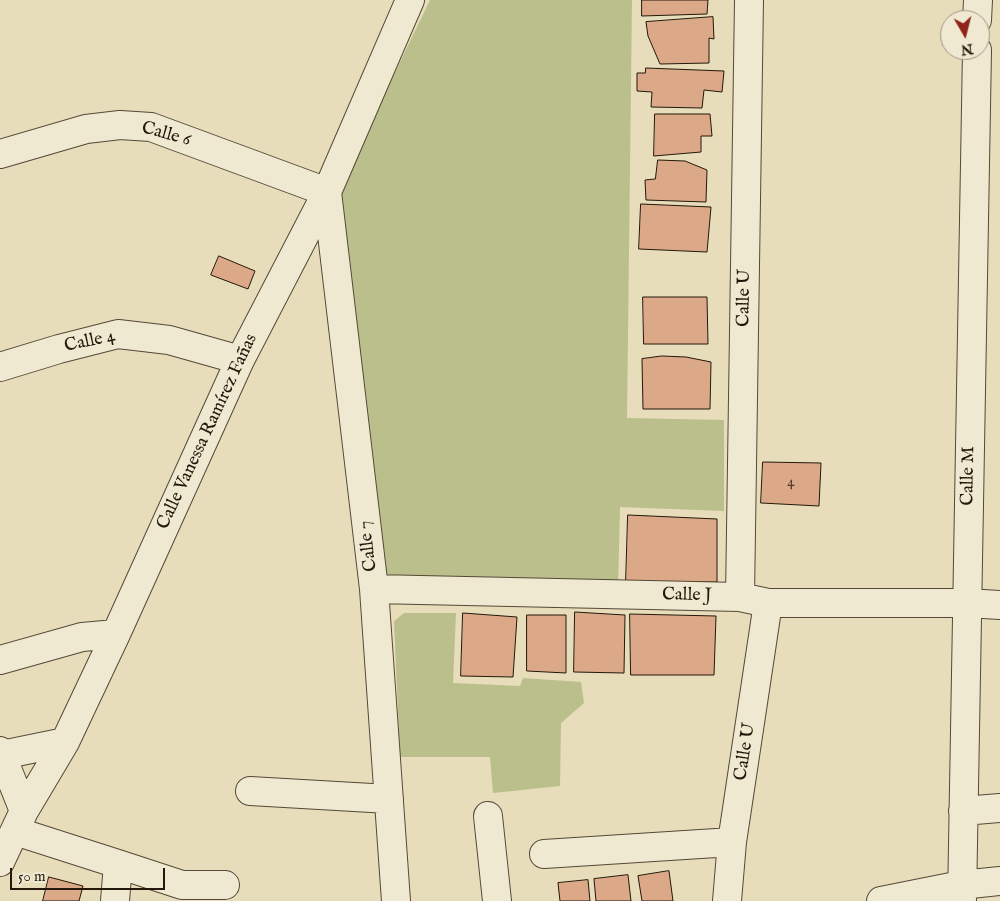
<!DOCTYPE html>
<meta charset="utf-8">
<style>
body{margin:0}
#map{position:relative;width:1000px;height:901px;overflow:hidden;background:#e7ddba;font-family:"IM FELL English",serif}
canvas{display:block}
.north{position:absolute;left:940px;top:10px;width:50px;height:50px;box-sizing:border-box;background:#efe9d2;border:1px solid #9e9582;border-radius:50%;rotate:172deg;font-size:14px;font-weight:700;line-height:20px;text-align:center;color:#24170b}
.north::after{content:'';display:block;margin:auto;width:18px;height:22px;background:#8f2418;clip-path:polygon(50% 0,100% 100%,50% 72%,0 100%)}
.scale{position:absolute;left:10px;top:868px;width:155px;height:22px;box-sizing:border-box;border:2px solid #24170b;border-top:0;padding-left:6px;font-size:15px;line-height:18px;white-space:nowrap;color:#24170b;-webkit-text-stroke:4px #efe9d2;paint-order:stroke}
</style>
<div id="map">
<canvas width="1000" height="901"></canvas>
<div class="north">N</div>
<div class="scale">50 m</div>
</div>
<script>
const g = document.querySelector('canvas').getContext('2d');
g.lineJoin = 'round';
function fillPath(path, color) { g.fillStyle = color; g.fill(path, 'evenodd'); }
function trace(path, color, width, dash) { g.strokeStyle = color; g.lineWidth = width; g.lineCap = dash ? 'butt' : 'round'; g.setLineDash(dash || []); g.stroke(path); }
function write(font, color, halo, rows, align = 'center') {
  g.font = font + ' "IM FELL English",serif'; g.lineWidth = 4; g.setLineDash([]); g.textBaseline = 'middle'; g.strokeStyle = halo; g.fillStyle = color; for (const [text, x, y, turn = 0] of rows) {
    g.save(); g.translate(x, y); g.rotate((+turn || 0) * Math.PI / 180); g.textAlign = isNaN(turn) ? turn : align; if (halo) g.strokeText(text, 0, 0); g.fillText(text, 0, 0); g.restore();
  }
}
fillPath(new Path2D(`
 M430 0H632L627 418 724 420V511L620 507 618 588 382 580 337 192Z
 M404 613H456L453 683 520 686 523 678 581 682 584 703 561 723 560 786 493 793 490 757H400L394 621Z`), '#babf8c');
const building = new Path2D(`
 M642 0H708L707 14 642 16Z
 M713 17 714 39 709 38V63L660 64 648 36 646 22Z
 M646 68 724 71 722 92 704 90 702 108 651 107 652 92 637 91V73H645Z
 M655 114H710L712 136H701V152L654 156Z
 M658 160 685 161 707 170 706 202 646 200 645 180 655 179Z
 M641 204 711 207 707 252 639 249Z
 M219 256 255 271 248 289 211 275Z
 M643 297H707L708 344H644Z
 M662 356 686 357 711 362 710 409H643L642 359Z
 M763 462 821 463 819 506 761 503Z
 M628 515 717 519V582H626Z
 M575 612 625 615 624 673 574 672Z
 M463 613 517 617 513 677 461 676Z
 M630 614 716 616 714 675H631Z
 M527 615H566V673L527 671Z
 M669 871 673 901H642L638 876Z
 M628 875 631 901H596L594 879Z
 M49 877 83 886 79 901H43Z
 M588 880 590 901H560L558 883Z`);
fillPath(building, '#dba987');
trace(building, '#24170b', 1);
const minor = new Path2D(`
 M977 20 978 0
 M0 154 86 129 120 125 151 127 327 192 374 589 396 901
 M0 367 59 349 118 334 169 340 240 360
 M374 589 740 597 768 603H967L1000 605
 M740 597 749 0
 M0 660 82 637 116 634
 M0 751 24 811
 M2 755 65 742
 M250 791 389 799
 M963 811 1000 808
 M488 816 497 901
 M15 831 118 864 115 901
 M544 854 732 842
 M0 862 24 811 65 742 116 634 240 360 327 192 410 0
 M118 864 182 885H225
 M727 901 732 842 768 603
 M881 901 961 885 1000 881
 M962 901 977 50`);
trace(minor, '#554837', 30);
trace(minor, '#efe9d2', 28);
write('15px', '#523c2a', null, [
 ["4",791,483]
]);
write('18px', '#24170b', '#efe9d2', [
 ["Calle 6",166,135,16],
 ["Calle U",745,298,-89],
 ["Calle 4",90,342,-12],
 ["Calle Vanessa Ramírez Fañas",208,432,-65],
 ["Calle M",969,476,-89],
 ["Calle 7",369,546,-97],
 ["Calle J",687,596,1],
 ["Calle U",746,752,-81]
]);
</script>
